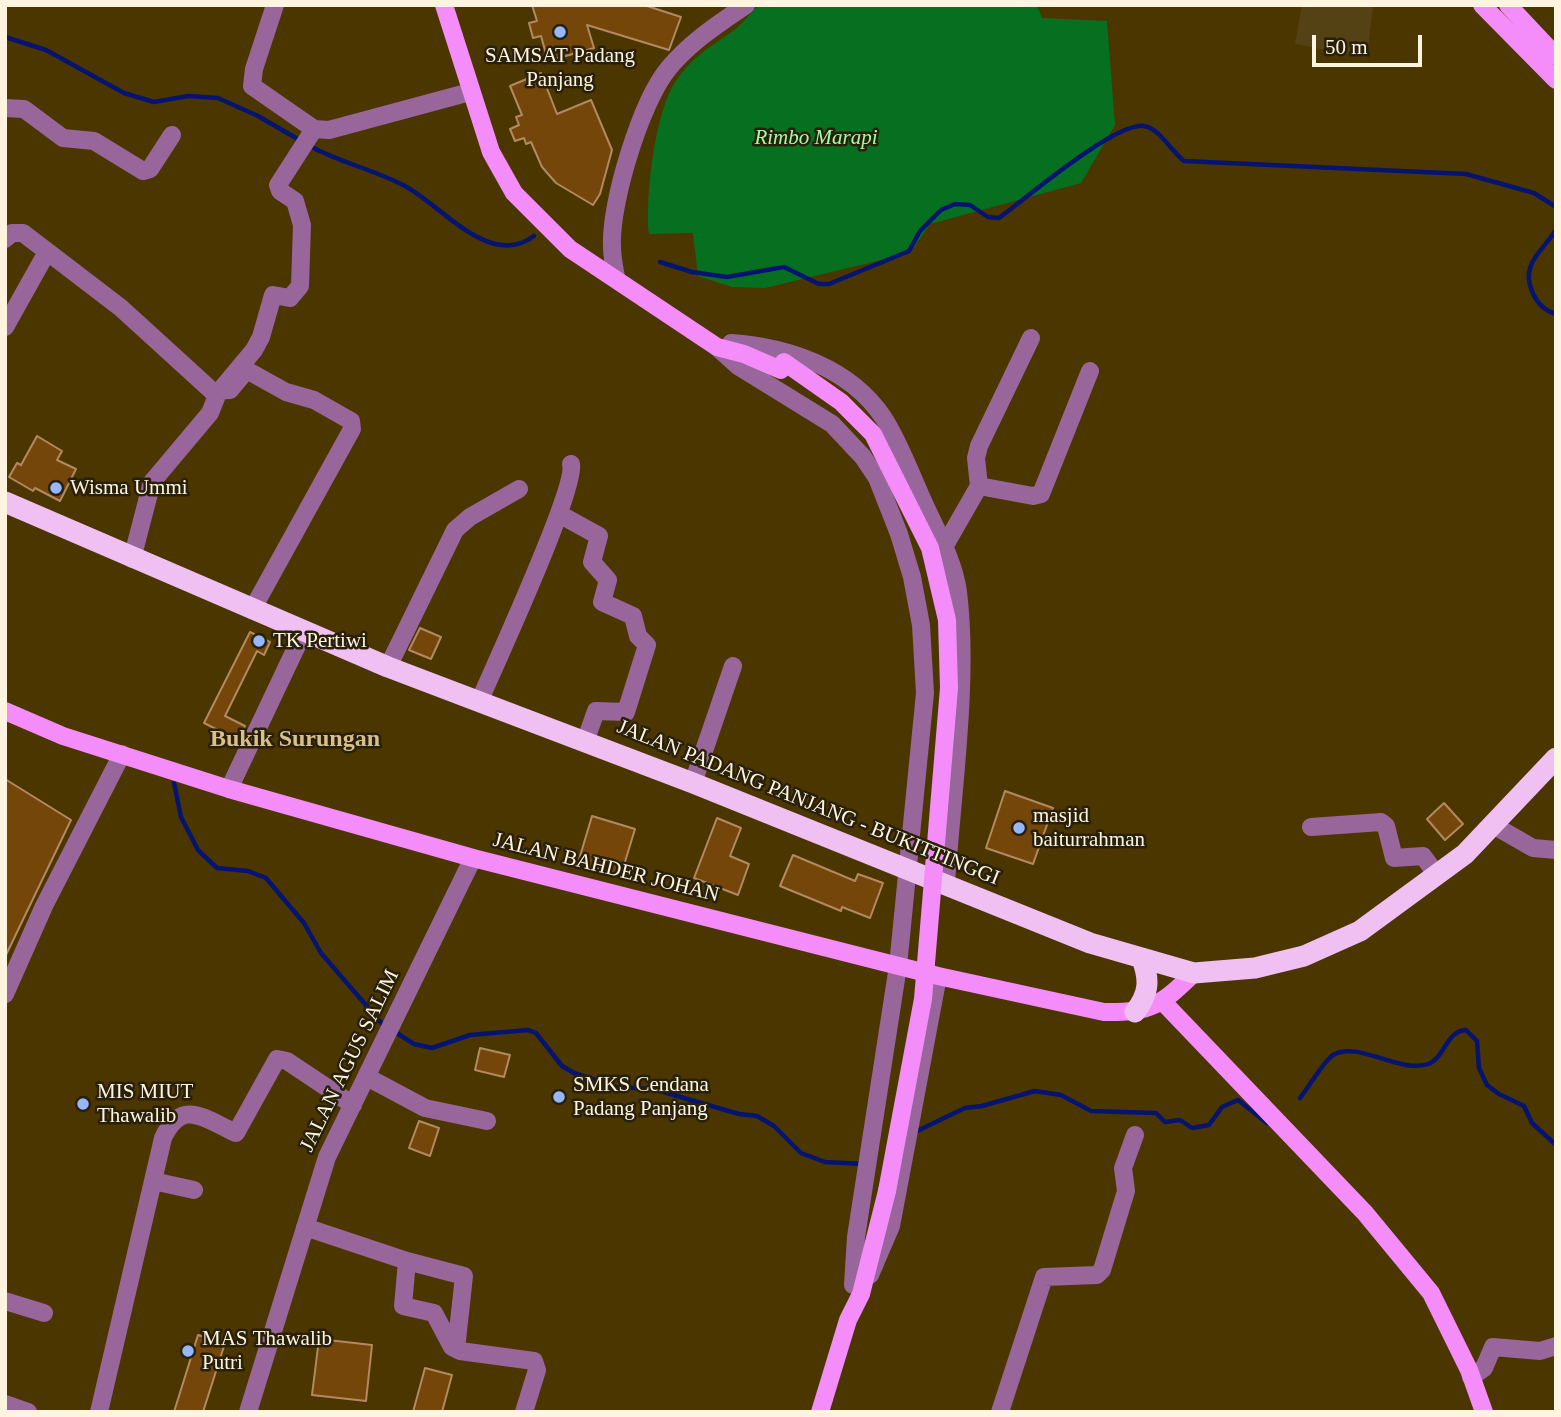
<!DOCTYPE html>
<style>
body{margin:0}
#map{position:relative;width:1561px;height:1417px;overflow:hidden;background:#4b3600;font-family:"Times New Roman",serif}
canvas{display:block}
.frame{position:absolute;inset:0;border:7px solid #fef4df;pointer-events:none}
.scale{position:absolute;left:1312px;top:35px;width:110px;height:32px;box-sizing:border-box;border:4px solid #fef4df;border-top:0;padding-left:9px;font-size:21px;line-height:24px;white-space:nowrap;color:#fef4df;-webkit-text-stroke:5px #29200b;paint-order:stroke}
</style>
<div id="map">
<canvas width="1561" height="1417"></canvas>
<div class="frame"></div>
<div class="scale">50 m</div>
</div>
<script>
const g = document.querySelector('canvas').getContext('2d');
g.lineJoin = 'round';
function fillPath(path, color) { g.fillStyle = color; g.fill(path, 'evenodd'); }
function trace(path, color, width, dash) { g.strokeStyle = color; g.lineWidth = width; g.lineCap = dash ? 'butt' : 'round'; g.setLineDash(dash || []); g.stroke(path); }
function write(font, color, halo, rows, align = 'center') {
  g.font = font + ' "Times New Roman",serif'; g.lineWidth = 5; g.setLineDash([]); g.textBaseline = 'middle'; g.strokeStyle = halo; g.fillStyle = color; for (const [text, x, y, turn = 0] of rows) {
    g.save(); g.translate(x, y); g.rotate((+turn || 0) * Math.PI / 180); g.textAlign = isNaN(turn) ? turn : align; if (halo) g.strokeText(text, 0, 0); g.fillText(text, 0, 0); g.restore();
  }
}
fillPath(new Path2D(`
 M1302 5H1373L1367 58 1295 44Z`), '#544214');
fillPath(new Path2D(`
 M760 5H1037L1042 18 1107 21 1115 125 1081 183 930 224 910 253 765 288 732 287 698 276 693 233 649 234C645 199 655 110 676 81 691 58 711 46 733 31 743 24 750 12 760 5Z`), '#077020');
trace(new Path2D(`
 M5 37 46 50 124 93 154 102 188 96 218 98 258 116 301 141
 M308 145C338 162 372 169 403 185 440 203 489 270 534 236
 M1556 230C1549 241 1538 251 1532 263 1523 282 1536 309 1556 314
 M660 262 692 272 727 277 784 267 819 284H829L909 251 920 231 941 210 955 204 970 205 988 217 999 218C1025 199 1115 122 1144 126 1159 128 1172 152 1184 161L1466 174 1534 193 1556 207
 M174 783 181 817 198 850 217 868 248 871 266 878 304 923 321 953 384 1026
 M392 1030 414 1044 432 1048 470 1035 528 1030 536 1033 562 1066 574 1073 616 1087 653 1089 739 1114 757 1116 774 1126 801 1153 825 1162 864 1164
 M1300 1098C1310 1086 1322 1063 1333 1055 1356 1040 1401 1074 1428 1064 1445 1058 1446 1031 1466 1030L1477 1041 1479 1068 1487 1085 1499 1094 1524 1106 1532 1123 1556 1145
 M915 1132 965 1108 982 1106 1035 1091 1061 1095 1091 1111 1156 1113 1165 1122 1180 1120 1192 1128 1209 1125 1222 1107 1238 1100 1267 1123`), '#051470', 4.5);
const building = new Path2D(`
 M532 5H644L681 17 669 50 587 25 594 48 548 61 541 36 533 38 529 23 537 21Z
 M541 73 557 114 591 100 612 150 600 194 593 205 556 183 542 167 531 142 526 144 524 138 515 141 510 129 519 125 516 117 522 115 510 86Z
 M37 436 62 451 57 460 76 469 60 501 35 488 33 491 9 477 17 463 21 465Z
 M420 628 441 637 431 659 409 650Z
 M250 632 270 642 264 655 257 651 225 716 245 726 238 740 204 723Z
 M5 779 71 820 5 957Z
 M1005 791 1053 808 1033 864 986 848Z
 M1444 803 1463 824 1445 840 1427 819Z
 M592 816 635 829 621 875 578 863Z
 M717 818 741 828 730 856 749 864 738 895 694 878Z
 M793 855 855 881 858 874 883 883 870 918 842 907 841 911 780 886Z
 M480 1048 510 1055 504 1077 475 1070Z
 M419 1121 439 1128 430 1156 409 1148Z
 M198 1335 225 1343 203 1412H174Z
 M319 1339 372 1345 366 1401 312 1395Z
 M425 1368 452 1375 442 1412H413Z`);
fillPath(building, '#74460a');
trace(building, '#b28962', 2);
trace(new Path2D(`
 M275 5 254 69 252 86 314 129 329 130 470 92
 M5 108 24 109 63 138 94 141 143 171 150 169 172 135
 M5 239 12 233H23L121 308 212 391 230 390 245 372H250L286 392 314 400 351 421 352 429 252 610
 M616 277C614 267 612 256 612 246 610 203 641 102 668 69 689 43 718 24 746 5
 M5 327 47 252
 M731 343C787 347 849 367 883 417 900 443 911 475 924 503 937 532 954 561 958 592 969 681 952 793 946 883
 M717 347 738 366 832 424 863 457 877 478 899 534 912 577 921 625 925 693 898 966 856 1237 853 1285
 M979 486 976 458 979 446 1031 338
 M559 514 599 536 592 562 608 580 602 602 633 616 638 636 647 645 626 712 596 711 585 742
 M944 547 979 486 1033 496 1041 494 1090 371
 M132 559 152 482 210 413 218 393 254 350 261 337 273 295 290 298 300 286 302 225 295 201 280 191 278 185 314 129
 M388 667 455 530 470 517 519 489
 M479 702C494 667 577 488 571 464
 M693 783 733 666
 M229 789 303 633
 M1493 825 1533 848 1556 850
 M1311 827 1381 822 1386 826 1394 858 1423 856 1437 875
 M5 994 44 906 122 754
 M367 1077 425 1108 487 1121
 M153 1181 194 1190
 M305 1227 407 1261 464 1276 456 1349
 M407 1261 403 1306 434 1313 452 1347 460 1351 534 1361 537 1370 524 1412
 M870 1275 891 1226 938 976
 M5 1301 44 1313
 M1471 1377 1484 1368 1493 1347 1540 1351 1556 1346
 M5 1404 28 1412
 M99 1412 163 1138C182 1097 205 1119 236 1133L277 1059 287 1061 353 1105
 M248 1412 327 1157 473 858
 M1000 1412 1044 1277 1097 1275 1102 1270 1126 1191 1123 1168 1135 1135`), '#98669a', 18);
trace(new Path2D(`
 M444 5 491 152 514 193 570 249 717 347 744 354 781 370
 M1482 5 1556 80
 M1508 5 1556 56
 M5 711 63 736 229 789 473 858 938 976 1104 1012C1151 1013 1161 1005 1194 973
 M1164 1003 1365 1213 1431 1293 1469 1370 1484 1412
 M820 1412 848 1320 861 1294 887 1191`), '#f48df9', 18);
trace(new Path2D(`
 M5 502 388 667 693 783 1090 943 1194 973 1255 968 1304 956 1360 931 1465 854 1556 758
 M1135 1012C1149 994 1150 980 1142 959`), '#f1c0f2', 21);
trace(new Path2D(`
 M784 362 841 402 873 434 930 548 947 620 949 688 923 999 887 1191`), '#f48df9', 18);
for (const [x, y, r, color] of [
 [560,32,7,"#96b6fd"],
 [56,488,7,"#96b6fd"],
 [259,641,7,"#96b6fd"],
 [1019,828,7,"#96b6fd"],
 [559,1097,7,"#96b6fd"],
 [83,1104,7,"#96b6fd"],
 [188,1351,7,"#96b6fd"]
]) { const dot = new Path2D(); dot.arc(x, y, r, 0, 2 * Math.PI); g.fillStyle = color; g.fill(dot); trace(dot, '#29200b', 2.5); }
write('21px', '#fef4df', '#29200b', [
 ["SAMSAT Padang",560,56,"center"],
 ["Panjang",560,80,"center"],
 ["Wisma Ummi",70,488],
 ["TK Pertiwi",273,641],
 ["masjid",1033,816],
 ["baiturrahman",1033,840],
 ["SMKS Cendana",573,1085],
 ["Padang Panjang",573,1109],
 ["MIS MIUT",97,1092],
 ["Thawalib",97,1116],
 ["MAS Thawalib",202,1339],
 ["Putri",202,1363]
], 'left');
write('italic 21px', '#a0fda5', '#29200b', [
 ["Rimbo Marapi",816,138]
]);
write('21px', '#fef4df', '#29200b', [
 ["JALAN PADANG PANJANG - BUKITTINGGI",808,803,22],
 ["JALAN BAHDER JOHAN",606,868,14],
 ["JALAN AGUS SALIM",350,1061,-64]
]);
write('bold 24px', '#d8bf8c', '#29200b', [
 ["Bukik Surungan",295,740]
]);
</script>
